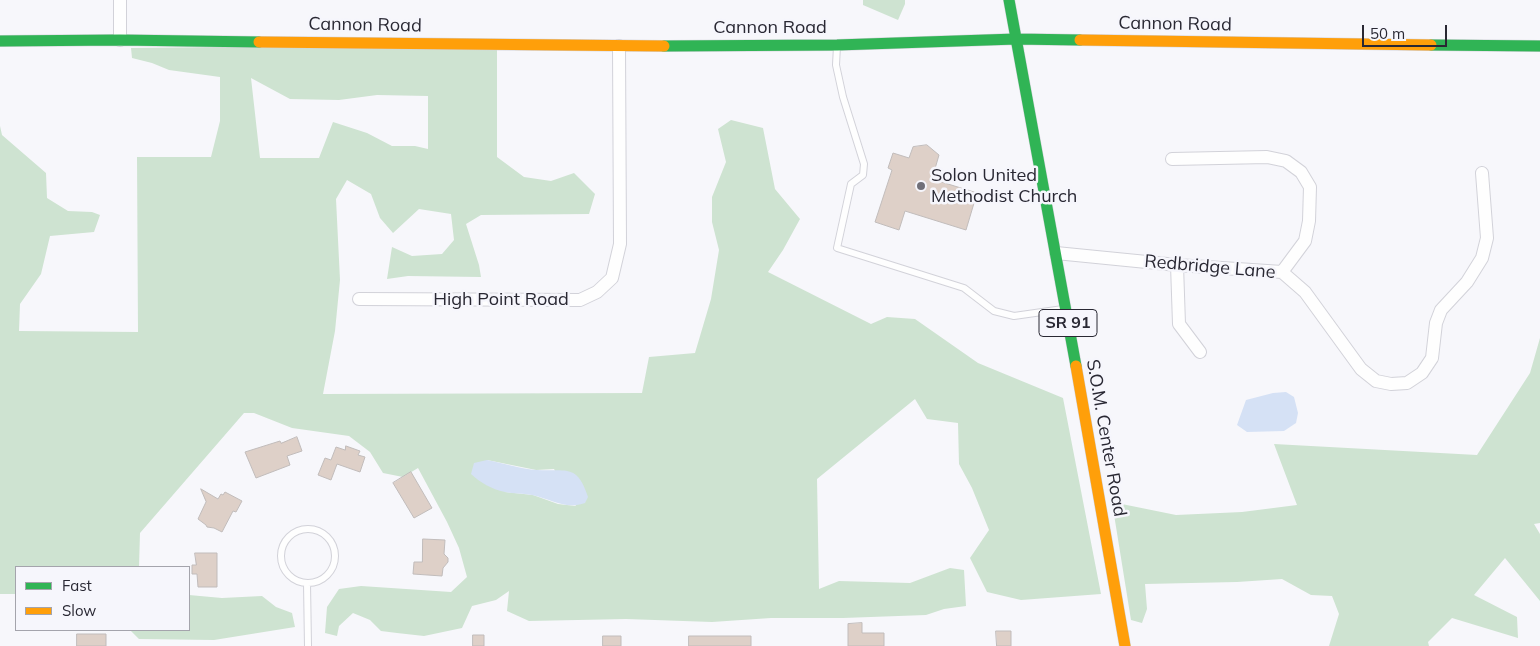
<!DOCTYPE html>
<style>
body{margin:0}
#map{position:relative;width:1540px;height:646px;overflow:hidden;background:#f7f7fb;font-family:Mulish,sans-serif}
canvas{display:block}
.legend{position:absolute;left:15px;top:566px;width:175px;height:65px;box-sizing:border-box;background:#f6f6fc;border:1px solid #a4a4ac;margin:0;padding:6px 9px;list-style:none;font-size:15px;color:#292833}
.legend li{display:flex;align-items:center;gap:10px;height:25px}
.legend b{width:25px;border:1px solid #a4a4ac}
.scale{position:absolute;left:1362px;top:25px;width:85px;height:22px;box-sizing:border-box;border:2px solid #292833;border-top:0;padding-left:6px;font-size:15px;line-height:18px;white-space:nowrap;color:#292833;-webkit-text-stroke:4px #f6f6fc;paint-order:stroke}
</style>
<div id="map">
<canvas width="1540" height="646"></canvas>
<ul class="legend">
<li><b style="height:6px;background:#30b455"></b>Fast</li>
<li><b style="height:6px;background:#ff9f0a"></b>Slow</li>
</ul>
<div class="scale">50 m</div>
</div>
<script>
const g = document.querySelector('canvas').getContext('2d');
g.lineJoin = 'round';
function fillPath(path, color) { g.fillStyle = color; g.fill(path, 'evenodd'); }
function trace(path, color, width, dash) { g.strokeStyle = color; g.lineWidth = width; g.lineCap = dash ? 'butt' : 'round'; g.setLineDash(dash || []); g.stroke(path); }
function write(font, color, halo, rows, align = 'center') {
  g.font = font + ' Mulish,sans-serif'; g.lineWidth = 5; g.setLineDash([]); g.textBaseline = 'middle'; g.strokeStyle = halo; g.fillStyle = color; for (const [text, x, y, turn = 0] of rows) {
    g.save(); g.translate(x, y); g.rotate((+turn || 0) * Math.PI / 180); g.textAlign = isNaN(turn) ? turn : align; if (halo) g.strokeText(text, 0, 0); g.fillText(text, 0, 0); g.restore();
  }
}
fillPath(new Path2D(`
 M863 0H905V4L898 20 863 5Z
 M497 44V157L524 177 551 181 574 173 595 194 589 214 481 215 466 224 479 265 481 277 408 276 387 279 392 247 412 256 442 254 454 240 451 214 419 209 393 233 380 218 371 194 347 180 336 199 340 280 335 331 323 394 642 393 649 357 695 353 711 299 719 250 712 222V197L726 162 718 129 731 120 763 128 775 189 800 219 783 250 768 272 871 324 887 317 915 319 978 363 1063 398 1101 594 1021 600 987 592 970 558 989 530 972 488 959 464 958 423 927 419 915 399 817 479 819 589 839 581 910 583 950 568 964 570 966 606 944 609 926 615 843 618H771L712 622 626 619 529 621 507 611 509 591 496 600 472 606 462 628 424 636 397 633 381 631 370 620 353 613 339 626 337 636 325 633 327 607 339 589 361 586 451 592 467 577 459 548 447 522 418 468 403 477 383 473 370 452 349 436 292 428 254 413H244L140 533 139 567H16V594H0V126L2 135 46 173 47 198 68 211 92 212 100 215 94 232 50 236 41 274 20 304 19 331 138 332 137 157H211L220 121V77L169 70 152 63 132 58 131 48ZM251 78 290 99 339 100 377 95 428 96V149L415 146H392L367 133 333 122 319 158H260ZM487 460 536 470 554 469 576 506 558 504 533 495 505 492Z
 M1540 338V523L1534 524 1540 534V601L1505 558 1474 595 1517 617 1518 638 1452 618 1428 642 1429 646H1329L1339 614 1332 596 1311 595 1282 579 1237 582 1145 584 1147 609 1142 623 1131 620 1112 502 1176 515 1242 512 1297 505 1274 444 1477 455 1530 373Z
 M189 595 222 598 262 596 276 607 292 613 295 627 214 640 139 639 130 630H189Z`), '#cee3d1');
fillPath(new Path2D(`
 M1286 392 1294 397 1298 413 1296 423 1284 431 1247 432 1237 425 1246 400 1273 393Z
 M487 460C503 463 521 469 537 470 566 472 577 463 588 497L585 503C565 510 551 499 532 495 523 493 514 494 505 492 491 489 481 483 471 474L474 463Z`), '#d5e1f5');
const building = new Path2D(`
 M927 145 939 155 932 179 977 193 966 230 905 211 899 230 875 222 892 170 888 168 893 153 909 158 913 147Z
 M297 437 302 451 287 456 290 465 256 478 245 452 280 441 281 443Z
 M346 446 360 451 358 455 365 457 360 472 337 464 331 480 318 475 325 458 331 460 336 447 345 450Z
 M411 472 432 508 414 518 393 483Z
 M201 489 218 499 221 494 223 495 225 492 242 501 236 512 233 511 222 532 214 528 207 527 206 525 198 519 206 502Z
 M423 539 445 540 444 554 448 558V562L443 568 442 576 413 574 414 562H422Z
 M195 553H217V587H198L197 574H192V565H196Z
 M862 623V633H884V646H848V624Z
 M996 631H1011V646H997Z
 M77 634H106V646H77Z
 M473 635H484V646H473Z
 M603 636H621V646H603Z
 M689 636H751V646H689Z`);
fillPath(building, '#ded0c8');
trace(building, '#c1bcbb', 1);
const lane = new Path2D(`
 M837 46 836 65 843 97 864 164 863 175 851 184 837 248 964 288 994 311 1014 316 1063 309
 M281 556a27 27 0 1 1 54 0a27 27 0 1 1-54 0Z
 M307 583 308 646`);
const street = new Path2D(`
 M120 40V0
 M1172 159 1267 157 1286 161 1301 172 1310 187 1309 221 1305 241 1282 272
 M1056 253 1177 265 1282 272 1305 292 1361 369 1376 381 1391 384 1407 383 1422 373 1432 358 1436 323 1441 310 1467 282 1482 258 1487 238 1482 173
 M1177 265 1179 324 1200 352
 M359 299 580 300 597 292 612 278 620 244 619 46`);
const fast = new Path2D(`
 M1009 0 1076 366
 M0 41 120 40 259 42
 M1431 45 1540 46
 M664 46 837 45 1016 39 1080 40`);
const slow = new Path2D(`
 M1080 40 1431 45
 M259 42 664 46
 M1076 366 1125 646`);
trace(lane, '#d2d2d9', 8);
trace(street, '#d2d2d9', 14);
trace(fast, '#d2d2d9', 12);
trace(slow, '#d2d2d9', 12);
trace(lane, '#fefefe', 6);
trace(street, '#fefefe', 12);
trace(fast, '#30b455', 11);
trace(slow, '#ff9f0a', 11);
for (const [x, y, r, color] of [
 [921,186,5,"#717079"]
]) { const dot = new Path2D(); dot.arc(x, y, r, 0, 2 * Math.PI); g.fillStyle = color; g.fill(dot); trace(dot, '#f6f6fc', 2); }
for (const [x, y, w] of [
 [1068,323,58]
]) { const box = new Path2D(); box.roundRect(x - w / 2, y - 13.5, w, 27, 4); g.fillStyle = '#f6f6fc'; g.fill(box); trace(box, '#292833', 1); }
write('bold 16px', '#292833', null, [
 ["SR 91",1068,323]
]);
write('18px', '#292833', '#f6f6fc', [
 ["Cannon Road",1175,24,1],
 ["Cannon Road",365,25,1],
 ["Cannon Road",770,28],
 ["Redbridge Lane",1210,267,5],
 ["High Point Road",501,300],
 ["S.O.M. Center Road",1106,438,80]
]);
write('18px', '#292833', '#f6f6fc', [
 ["Solon United",931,176],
 ["Methodist Church",931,197]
], 'left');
</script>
